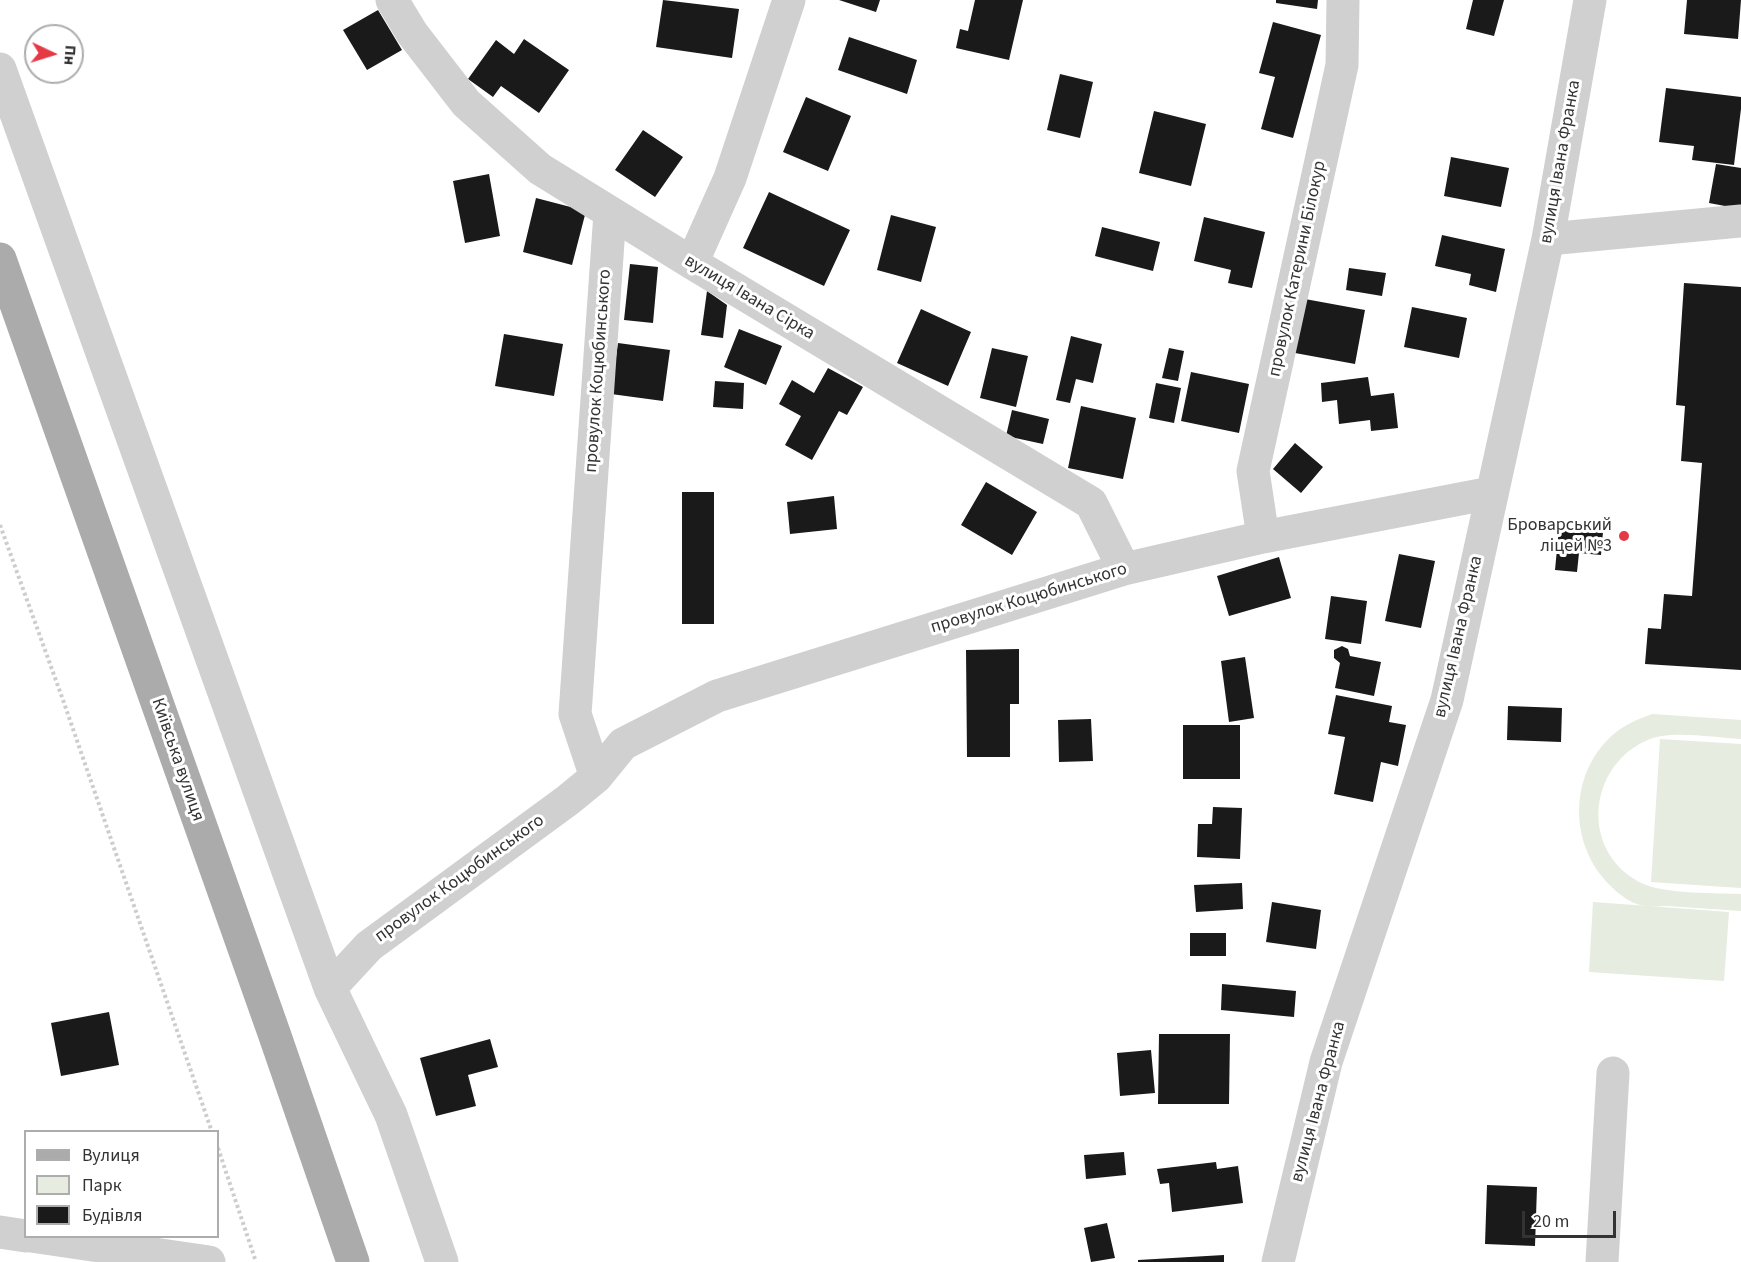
<!DOCTYPE html>
<meta charset="utf-8">
<style>
body{margin:0}
#map{position:relative;width:1741px;height:1262px;overflow:hidden;background:#fff;font-family:"Source Sans 3",sans-serif}
canvas{display:block}
.legend{position:absolute;left:24px;top:1130px;width:195px;height:108px;box-sizing:border-box;background:#fff;border:2px solid #adadad;margin:0;padding:8px 10px;list-style:none;font-size:18px;color:#333}
.legend li{display:flex;align-items:center;gap:12px;height:30px}
.legend b{width:30px;border:2px solid #adadad}
.north{position:absolute;left:24px;top:24px;width:60px;height:60px;box-sizing:border-box;background:#fff;border:2px solid #adadad;border-radius:50%;rotate:94deg;font-size:16px;font-weight:700;line-height:24px;text-align:center;color:#333}
.north::after{content:'';display:block;margin:auto;width:21px;height:27px;background:#e63946;clip-path:polygon(50% 0,100% 100%,50% 72%,0 100%)}
.scale{position:absolute;left:1522px;top:1211px;width:94px;height:27px;box-sizing:border-box;border:3px solid #333;border-top:0;padding-left:8px;font-size:18px;line-height:21px;white-space:nowrap;color:#333;-webkit-text-stroke:4px #fff;paint-order:stroke}
</style>
<div id="map">
<canvas width="1741" height="1262"></canvas>
<ul class="legend">
<li><b style="height:8px;background:#ababab"></b>Вулиця</li>
<li><b style="height:16px;background:#e6ecdf"></b>Парк</li>
<li><b style="height:16px;background:#1a1a1a"></b>Будівля</li>
</ul>
<div class="north">Пн</div>
<div class="scale">20 m</div>
</div>
<script>
const g = document.querySelector('canvas').getContext('2d');
g.lineJoin = 'round';
function fillPath(path, color) { g.fillStyle = color; g.fill(path, 'evenodd'); }
function trace(path, color, width, dash) { g.strokeStyle = color; g.lineWidth = width; g.lineCap = dash ? 'butt' : 'round'; g.setLineDash(dash || []); g.stroke(path); }
function write(font, color, halo, rows, align = 'center') {
  g.font = font + ' "Source Sans 3",sans-serif'; g.lineWidth = 6; g.setLineDash([]); g.textBaseline = 'middle'; g.strokeStyle = halo; g.fillStyle = color; for (const [text, x, y, turn = 0] of rows) {
    g.save(); g.translate(x, y); g.rotate((+turn || 0) * Math.PI / 180); g.textAlign = isNaN(turn) ? turn : align; if (halo) g.strokeText(text, 0, 0); g.fillText(text, 0, 0); g.restore();
  }
}
fillPath(new Path2D(`
 M1652 714 1741 720V739C1716 738 1673 730 1650 739 1585 765 1579 857 1646 885 1669 894 1715 893 1741 894V911C1716 909 1692 908 1667 906 1659 906 1648 907 1640 905 1625 901 1609 886 1600 874 1568 831 1573 768 1615 733 1626 724 1639 719 1652 714Z
 M1660 739 1741 744V888L1651 882Z
 M1593 902 1729 912 1724 981 1589 972Z`), '#e6ecdf');
fillPath(new Path2D(`
 M663 0 739 9 732 58 656 47Z
 M839 0H880L876 12Z
 M975 0H1023L1009 60 956 48 960 29 968 31Z
 M1276 0H1318L1317 9 1276 3Z
 M1473 0H1504L1494 36 1466 29Z
 M1687 0H1741L1738 39 1684 34Z
 M378 10 402 50 367 70 343 30Z
 M1273 22 1321 35 1293 138 1261 129 1275 77 1259 73Z
 M849 37 917 60 907 94 838 70Z
 M524 39 569 70 539 113 501 86 493 97 468 79 496 40 514 54Z
 M1060 74 1093 82 1080 138 1047 130Z
 M1666 88 1741 97V109L1734 165 1692 160 1694 146 1659 142Z
 M806 97 851 116 828 171 783 152Z
 M1154 111 1206 124 1191 186 1139 173Z
 M643 130 683 157 655 197 615 170Z
 M1451 157 1509 168 1501 207 1444 196Z
 M1716 164 1741 168V209L1709 203Z
 M489 174 500 236 465 243 453 181Z
 M769 192 850 230 824 286 743 248Z
 M536 198 586 211 572 265 523 252Z
 M891 215 936 227 921 282 877 270Z
 M1204 217 1265 232 1252 288 1228 283 1231 270 1194 261Z
 M1102 227 1160 242 1153 271 1095 256Z
 M1442 235 1505 249 1496 292 1469 285 1471 274 1435 266Z
 M630 264 658 267 653 323 624 320Z
 M1349 268 1386 273 1382 296 1346 290Z
 M1684 283 1741 287V670L1645 664 1648 628 1661 629 1664 594 1692 596 1702 463 1681 461 1685 406 1676 405Z
 M707 291 727 305 723 338 701 335Z
 M1305 299 1365 310 1355 364 1295 353Z
 M1412 307 1467 318 1459 358 1404 347Z
 M921 309 971 332 948 386 897 363Z
 M739 329 782 346 766 385 724 367Z
 M504 334 563 344 554 396 495 386Z
 M1071 336 1102 344 1093 383 1076 379 1070 403 1056 400Z
 M618 343 670 350 663 401 611 394Z
 M992 348 1028 356 1016 407 980 398Z
 M1169 348 1184 351 1178 381 1162 378Z
 M828 368 863 387 847 415 839 411 812 460 785 445 801 416 779 404 792 380 814 393Z
 M1191 372 1249 384 1239 433 1181 421Z
 M1368 377 1371 396 1394 393 1398 428 1371 431 1370 420 1339 424 1337 400 1322 402 1321 383Z
 M715 381 744 383 743 409 713 407Z
 M1156 383 1181 388 1174 423 1149 418Z
 M1081 406 1136 418 1123 479 1068 468Z
 M1012 410 1049 419 1043 444 1006 436Z
 M1295 443 1323 467 1301 493 1273 469Z
 M986 482 1037 512 1012 555 961 525Z
 M682 492H714V624H682Z
 M834 496 837 529 790 534 787 502Z
 M1559 528 1603 532 1601 555 1579 553 1577 572 1555 570Z
 M1399 554 1435 561 1421 628 1385 621Z
 M1279 557 1291 598 1229 616 1217 576Z
 M1331 596 1367 601 1361 644 1325 639Z
 M1342 646 1348 649 1350 656 1381 662 1374 696 1335 688 1340 663 1334 658V650Z
 M1019 649V704H1010V757H967L966 650Z
 M1245 657 1254 718 1229 722 1221 661Z
 M1336 695 1392 706 1389 722 1406 725 1398 766 1381 762 1373 802 1334 794 1345 737 1328 734Z
 M1508 706 1562 708 1561 742 1507 740Z
 M1091 719 1093 761 1059 762 1058 720Z
 M1183 725H1240V779H1183Z
 M1213 807 1242 808 1240 859 1197 857 1198 824H1212Z
 M1242 883 1243 909 1196 912 1194 885Z
 M1272 902 1321 910 1316 949 1266 942Z
 M1190 933H1226V956H1190Z
 M1222 984 1296 991 1294 1017 1221 1010Z
 M109 1012 119 1065 61 1076 51 1023Z
 M1159 1034H1230L1229 1104H1158Z
 M490 1039 498 1067 468 1075 476 1106 436 1116 420 1058Z
 M1151 1050 1155 1093 1120 1096 1117 1053Z
 M1124 1152 1126 1175 1086 1179 1084 1155Z
 M1216 1162 1217 1169 1238 1166 1243 1203 1172 1212 1169 1183 1160 1184 1157 1169Z
 M1487 1185 1537 1187 1535 1246 1485 1244Z
 M1107 1223 1115 1258 1091 1262 1084 1228Z
 M1224 1255V1262H1138V1260Z`), '#1a1a1a');
trace(new Path2D(`
 M0 525 63 700 212 1132
 M218 1148 256 1262`), '#cdcdcd', 4, [3, 3]);
trace(new Path2D(`
 M392 0 412 33 466 103 540 169 692 263 1091 503 1124 569
 M0 69 330 988 391 1115 442 1262
 M1548 239 1741 221
 M692 263 730 178 789 0
 M1263 537 1253 471 1342 65 1343 0
 M596 777 575 714 610 213
 M330 988 369 946 568 800 596 777 623 744 717 696 1124 569 1263 537 1491 493
 M0 1232 26 1236
 M31 1236 209 1262
 M1278 1262 1326 1062 1447 700 1548 239 1590 0
 M1602 1262 1613 1073`), '#d0d0d0', 33);
trace(new Path2D(`
 M0 259 274 1033 353 1262`), '#ababab', 33);
for (const [x, y, r, color] of [
 [1624,536,6,"#e63946"]
]) { const dot = new Path2D(); dot.arc(x, y, r, 0, 2 * Math.PI); g.fillStyle = color; g.fill(dot); trace(dot, '#fff', 2); }
write('18px', '#333', '#fff', [
 ["вулиця Івана Франка",1561,162,-80],
 ["провулок Катерини Білокур",1298,269,-78],
 ["вулиця Івана Сірка",749,298,31],
 ["провулок Коцюбинського",599,371,-86],
 ["провулок Коцюбинського",1029,599,-17],
 ["вулиця Івана Франка",1459,637,-77],
 ["Київська вулиця",177,760,71],
 ["провулок Коцюбинського",460,879,-36],
 ["вулиця Івана Франка",1319,1102,-75]
]);
write('18px', '#333', '#fff', [
 ["Броварський",1612,526],
 ["ліцей №3",1612,547]
], 'right');
</script>
